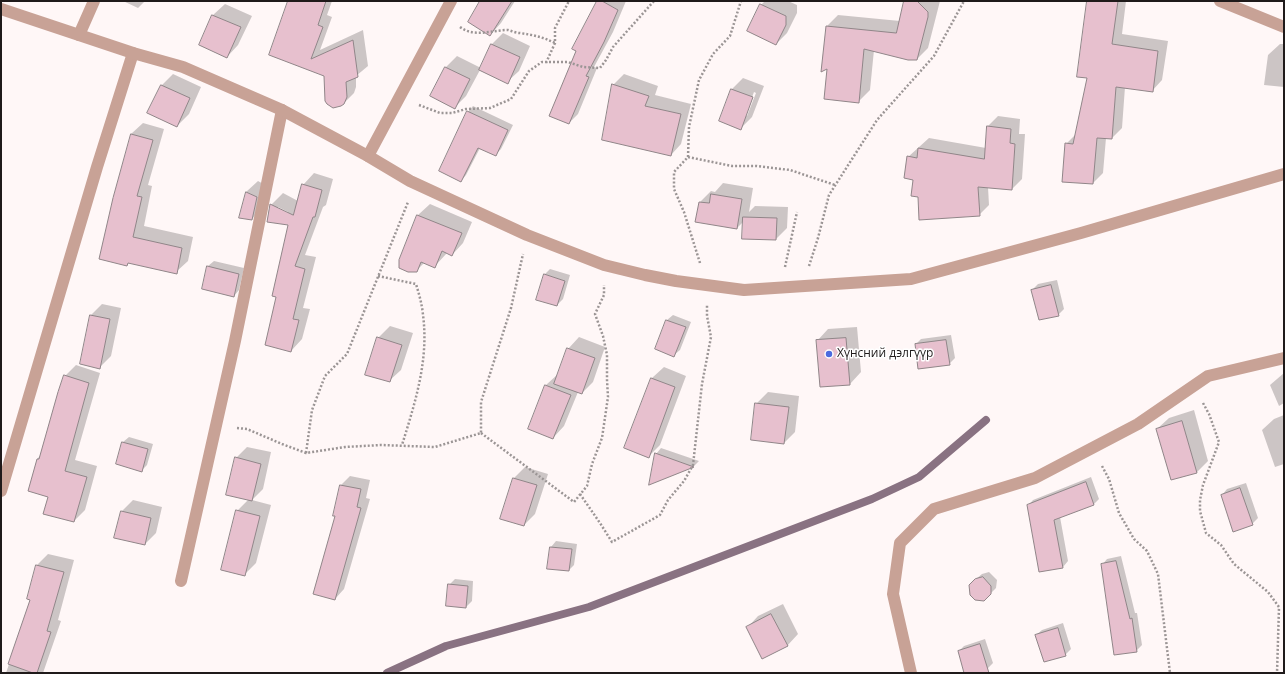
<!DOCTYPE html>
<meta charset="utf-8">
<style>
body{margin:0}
#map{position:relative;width:1285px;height:674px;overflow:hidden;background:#fff7f7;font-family:"Open Sans",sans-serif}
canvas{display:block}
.frame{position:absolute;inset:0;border:2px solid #1f1a1a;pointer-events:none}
</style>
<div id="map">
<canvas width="1285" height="674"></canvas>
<div class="frame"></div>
</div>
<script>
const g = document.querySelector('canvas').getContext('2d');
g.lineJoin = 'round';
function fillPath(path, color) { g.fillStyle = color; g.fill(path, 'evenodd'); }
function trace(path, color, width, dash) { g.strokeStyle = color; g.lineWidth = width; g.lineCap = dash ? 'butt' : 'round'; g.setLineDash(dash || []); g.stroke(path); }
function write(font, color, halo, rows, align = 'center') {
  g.font = font + ' "Open Sans",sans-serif'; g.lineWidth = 3; g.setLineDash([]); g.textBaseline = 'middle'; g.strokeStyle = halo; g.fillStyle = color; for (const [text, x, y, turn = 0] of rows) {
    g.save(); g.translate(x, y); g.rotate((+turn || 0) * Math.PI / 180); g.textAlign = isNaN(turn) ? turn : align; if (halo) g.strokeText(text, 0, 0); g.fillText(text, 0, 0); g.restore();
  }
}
fillPath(new Path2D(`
 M123 1H145L138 8Z
 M296 1H332L327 15 332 17 320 50 363 30 368 66 356 76V87L354 93 343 104 325 75 270 54Z
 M482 1H515L501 23 490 35Z
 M598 1H626L613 32 594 67 597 68 578 114 569 123Z
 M765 1H788L797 5V13L787 33 776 44 761 5Z
 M905 1H940L928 48 917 59 874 50 870 90 858 102 827 26 838 15 900 21Z
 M1088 1H1126L1122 34 1168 41 1162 80 1152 91 1125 87 1122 128 1112 138H1106L1103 173 1093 183 1066 144 1077 133 1089 77Z
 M225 4 252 16 238 45 227 57 200 45 213 15Z
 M503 33 530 46 519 71 507 82 480 70 466 96 455 107 431 96 446 67 457 56 481 68 491 45Z
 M1280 44H1284V87L1264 85 1268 55Z
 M173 74 201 87 189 114 177 126 161 86Z
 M624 74 658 86 655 95 691 104 681 144 671 155 613 85Z
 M743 78 764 86 752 117 740 129 732 89ZM754 92 756 93 747 116H745Z
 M473 106 513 125 501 149 495 155 480 148 466 175 461 181 468 112Z
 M998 116 1020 119 1019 134H1025L1022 179 1012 189 988 187 989 205 979 215 919 196 908 157 929 138 986 148 988 126Z
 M143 123 164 129 148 185 152 186 144 226 193 237 188 261 176 272 130 262 127 264 131 134Z
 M314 173 333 179 326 205 323 207 305 255 316 257 303 308 310 309 302 339 291 351 277 296 289 224 268 221 271 205 283 193 298 201 303 185ZM278 207 288 212 287 214 278 209Z
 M258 181 267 186 263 207 252 219 246 192Z
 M723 183 753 188 749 212 755 206 788 207 787 228 776 239 744 221 737 228 700 202 711 191 715 192Z
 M430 204 472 222 463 243 452 255 447 253 435 266 425 262 416 271 400 260 418 215Z
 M214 261 244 268 239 290 234 296 208 266Z
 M550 269 570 275 563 299 557 305 544 275Z
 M1057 280 1064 309 1058 315 1032 290 1038 284Z
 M102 304 121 308 111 356 100 367 91 315Z
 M673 315 691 322 680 350 674 355 656 348 667 320Z
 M390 326 413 333 401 370 389 381 378 338Z
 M857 327 861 372 850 384 817 341 828 329Z
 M951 335 955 358 949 364 916 344 921 339Z
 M579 337 605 347 593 382 582 393 578 392 564 426 553 438 529 429 546 385 558 374 568 349Z
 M76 365 100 373 75 460 97 466 85 510 74 521 49 496 37 459 40 456 65 376Z
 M664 367 686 376 660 445 648 457 625 448 652 378Z
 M1284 373V403L1279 406 1270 385Z
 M768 392 799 396 795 432 784 443 756 404Z
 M1194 410 1208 461 1197 472 1171 479 1157 429 1169 418Z
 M1284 415V464L1275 467 1262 430 1274 419Z
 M129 437 153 444 147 465 141 471 123 442Z
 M247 447 271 452 263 489 252 500 271 505 256 563 245 574 237 511 249 499 236 458Z
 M661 448 699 461 694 466 650 483 656 454Z
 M525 467 548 474 535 514 524 525 501 518 514 478Z
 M350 476 370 480 366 498 370 499 344 589 335 599 336 515H334L341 485Z
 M1091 477 1099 499 1094 504 1060 517 1068 561 1063 567 1040 571 1028 506 1033 500Z
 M1246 483 1258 518 1252 524 1222 495 1227 489Z
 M133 500 162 507 156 533 145 544 115 537 122 511Z
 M556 541 577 544 574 565 569 570 549 568 551 547Z
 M48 554 74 560 58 620 61 621 43 673H6L31 599H28L37 565Z
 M1121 556 1135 613H1137L1142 645 1136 651 1102 565 1107 559Z
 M989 572 997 580 996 588 984 600 976 579 982 574Z
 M455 579 473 581 472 601 466 607 449 585Z
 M783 604 798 634 787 646 747 628 758 616Z
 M1063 623 1071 649 1065 655 1036 635 1042 630Z
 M985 639 993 663 987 669 974 673H965L959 651 964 646Z`), '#0003');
trace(new Path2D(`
 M387 673 446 646 589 607 872 499 919 477 986 420`), '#897282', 8);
const building = new Path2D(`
 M288 1H326L318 25 323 27 311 59 353 40 358 77 346 82 347 97 344 104 341 106 333 108 327 104 325 101 324 76 269 55Z
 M480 1H512L490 36 468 22Z
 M597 1H602L618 10 604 42 586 76 589 77 569 124 549 116 576 51 572 49Z
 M904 1H917L928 12V17L917 60H908L864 49 859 103 824 99 827 69 821 72 826 26 896 33Z
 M1087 1H1118L1112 44 1158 51 1153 92 1116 87 1112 139 1097 138 1093 184 1062 182 1065 143 1073 144 1087 78 1077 77Z
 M760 4 786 16V25L776 45 747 31Z
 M212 15 241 27 227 58 199 45Z
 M491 44 520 57 508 84 479 70Z
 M445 67 470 79 455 109 430 96Z
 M612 84 649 96 645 106 681 114 671 156 602 140Z
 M161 85 190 98 177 127 147 113Z
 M731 89 753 97 741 130 719 121Z
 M467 111 508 130 496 156 478 148 461 182 439 171Z
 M987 126 1011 129 1010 143 1015 144 1012 190 978 187 980 216 919 220 918 197 911 196 913 180 904 178 907 156 917 158 918 148 984 159Z
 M131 134 153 140 137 196 142 197 133 237 182 248 177 274 128 263 127 266 99 259 113 198Z
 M302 184 322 190 315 217H313L295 266 305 269 293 319 299 320 291 352 265 345 276 297 272 296 288 225 267 222 270 204 293 215Z
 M246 192 257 197 252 220 239 218Z
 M711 194 742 199 737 229 695 222 699 202 709 203Z
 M417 215 462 233 452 256 442 251 435 268 421 262 417 272H408L399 268V260Z
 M743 217 777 218 776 240 742 239Z
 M207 266 239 274 234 297 202 289Z
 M544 274 565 281 557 306 536 300Z
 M1051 285 1059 316 1039 320 1031 290Z
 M90 315 110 319 100 369 80 364Z
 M666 320 686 327 674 357 655 349Z
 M377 337 402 345 390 382 365 375Z
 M846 338 850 385 820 387 816 340Z
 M946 340 950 365 918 369 915 344Z
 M567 348 595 358 582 394 554 384Z
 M64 375 89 383 65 471 87 477 74 522 43 514 48 497 28 491 37 459H39L58 392Z
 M651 378 675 387 649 458 624 448Z
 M545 385 571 395 553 439 528 429Z
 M755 403 789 407 784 444 751 440Z
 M1182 421 1197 473 1171 480 1156 429Z
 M122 442 148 449 142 472 116 464Z
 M655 453 694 467 649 485Z
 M235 457 261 464 252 501 226 495Z
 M513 478 537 485 524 526 500 519Z
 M1086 482 1094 505 1054 520 1063 568 1039 572 1027 505Z
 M340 485 361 489 357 507 361 508 335 600 313 594 335 516H333Z
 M1240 488 1253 525 1233 532 1221 495Z
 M236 510 260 516 245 576 221 570Z
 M121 511 151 518 145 545 114 538Z
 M550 547 572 549 569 571 547 569Z
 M1116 561 1130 619 1132 618 1137 652 1114 655 1101 564Z
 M36 565 64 572 47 631 51 632 37 673H33L8 664 30 600 27 599Z
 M983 577 991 586V594L984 601 975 600 970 595 969 585 975 579Z
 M448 584 468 586 466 608 446 606Z
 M771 614 788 646 762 659 746 627Z
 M1058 628 1066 656 1044 662 1035 635Z
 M980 644 989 673H964L958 651Z`);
fillPath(building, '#e7c0ce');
trace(building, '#908588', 1);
trace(new Path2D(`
 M460 27C475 38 491 30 508 30 512 31 516 33 520 33 533 35 543 37 555 43
 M546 63 555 43V28L569 1
 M419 105 440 113H452L466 109 490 108 511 99 529 71 542 62H568L583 67 600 68 606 60 613 47 654 1
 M688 157 732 166H757L790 170 835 185
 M700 263 684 212 674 189V172L688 157 689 127 699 80 713 54 730 36 741 1
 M809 266 818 238 829 195 877 120 934 56 964 1
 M785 267 797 212
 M378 276 416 284C419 294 422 304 423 315 429 360 415 403 402 445
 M1203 403 1209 414 1219 442 1203 485 1200 500V511L1206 533 1221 545 1234 564 1268 592 1279 607 1277 673
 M237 428 247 429 282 444 306 453 345 447 381 445 435 447 481 433V402L511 308 523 254
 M481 433 574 502 587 486 592 464 602 438 608 397 607 380V355L603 336 595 314 604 295V285
 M306 453 312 410 325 376 347 354 408 202
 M1102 466 1109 479 1119 513 1134 539 1147 551 1158 574 1170 673
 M580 494 600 523 612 542 660 515 668 500 684 481 693 465 702 384 711 337 707 316V305`), '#9b9595', 2.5, [2, 2]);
trace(new Path2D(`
 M1220 1 1284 27
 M79 35 94 1
 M368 156 451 1
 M1 491 97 167 133 53
 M181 581 235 341 282 110
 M911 673 893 594 900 543 934 509 1035 478 1138 424 1208 376 1284 358`), '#c8a296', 12);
trace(new Path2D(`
 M1 9 133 53 183 67 282 110 368 156 410 181 527 235 604 265 645 275 676 281 744 290 911 279 1081 233 1284 174`), '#c8a296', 12);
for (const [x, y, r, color] of [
 [829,354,4,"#4b6bdf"]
]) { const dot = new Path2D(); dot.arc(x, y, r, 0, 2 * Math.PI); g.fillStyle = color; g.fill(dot); trace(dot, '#fff', 1.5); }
write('12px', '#1f1a1a', '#fff', [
 ["Хүнсний дэлгүүр",837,354]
], 'left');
</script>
